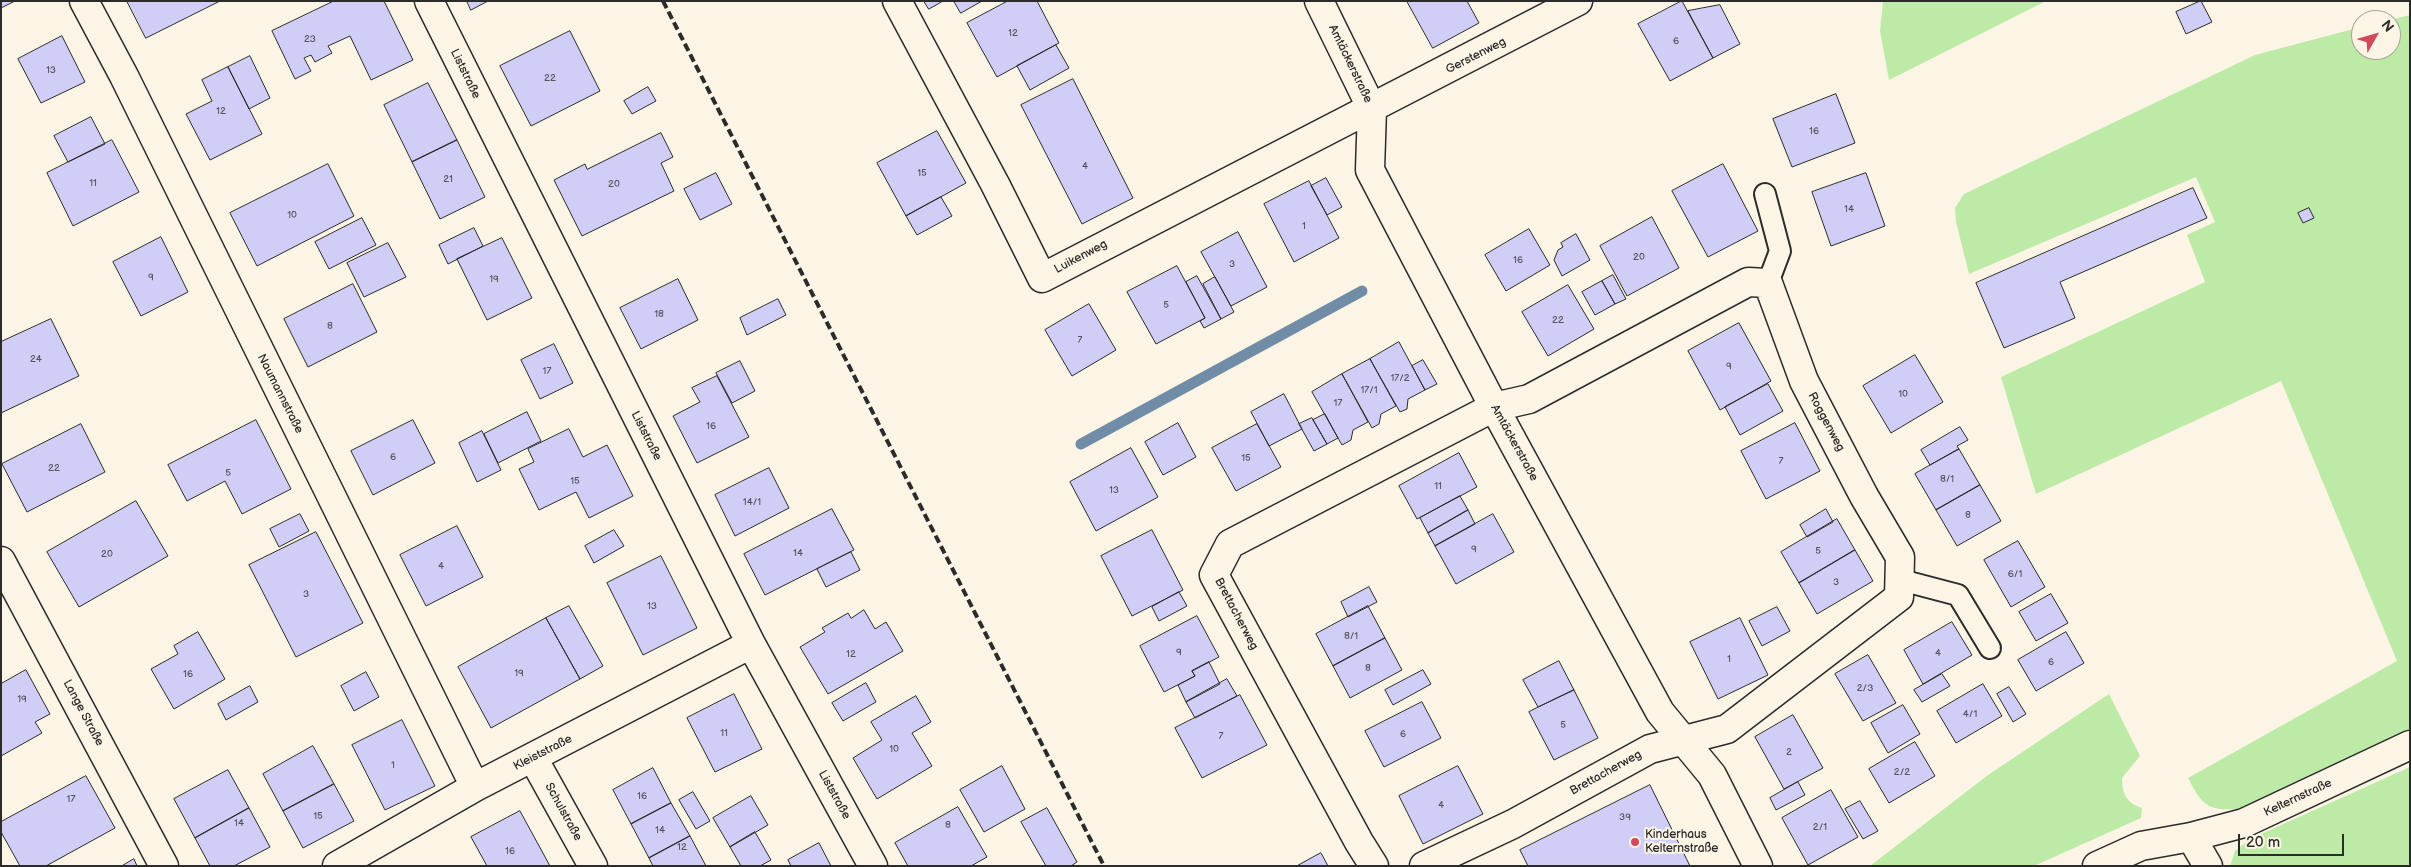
<!DOCTYPE html>
<meta charset="utf-8">
<style>
body{margin:0}
#map{position:relative;width:2411px;height:867px;overflow:hidden;background:#fcf5e5;font-family:"Balsamiq Sans",sans-serif}
canvas{display:block}
.frame{position:absolute;inset:0;border:2px solid #2b2b2b;pointer-events:none}
.north{position:absolute;left:2351px;top:10px;width:50px;height:50px;box-sizing:border-box;background:#fcf5e5;border:1px solid #a8a49b;border-radius:50%;rotate:52deg;font-size:14px;font-weight:700;line-height:20px;text-align:center;color:#2b2b2b}
.north::after{content:'';display:block;margin:auto;width:18px;height:22px;background:#d1495b;clip-path:polygon(50% 0,100% 100%,50% 72%,0 100%)}
.scale{position:absolute;left:2238px;top:834px;width:106px;height:22px;box-sizing:border-box;border:2px solid #2b2b2b;border-top:0;padding-left:6px;font-size:15px;line-height:18px;white-space:nowrap;color:#2b2b2b;-webkit-text-stroke:4px #fcf5e5;paint-order:stroke}
</style>
<div id="map">
<canvas width="2411" height="867"></canvas>
<div class="frame"></div>
<div class="north">N</div>
<div class="scale">20 m</div>
</div>
<script>
const g = document.querySelector('canvas').getContext('2d');
g.lineJoin = 'round';
function fillPath(path, color) { g.fillStyle = color; g.fill(path, 'evenodd'); }
function trace(path, color, width, dash) { g.strokeStyle = color; g.lineWidth = width; g.lineCap = dash ? 'butt' : 'round'; g.setLineDash(dash || []); g.stroke(path); }
function write(font, color, halo, rows, align = 'center') {
  g.font = font + ' "Balsamiq Sans",sans-serif'; g.lineWidth = 4; g.setLineDash([]); g.textBaseline = 'middle'; g.strokeStyle = halo; g.fillStyle = color; for (const [text, x, y, turn = 0] of rows) {
    g.save(); g.translate(x, y); g.rotate((+turn || 0) * Math.PI / 180); g.textAlign = isNaN(turn) ? turn : align; if (halo) g.strokeText(text, 0, 0); g.fillText(text, 0, 0); g.restore();
  }
}
fillPath(new Path2D(`
 M1883 1H2046L1889 80 1880 31Z
 M2410 15V730L2239 809C2207 811 2202 805 2188 778L2397 661 2281 381 2036 494 2001 377 2205 282 2187 235 2215 222 2196 177 1969 274 1956 222 1955 208 1964 194 2255 55 2361 27V50H2391L2390 20Z
 M2109 694 2140 756 2122 778C2122 795 2127 803 2142 808L2141 818 2034 866H1870L1988 775Z
 M2410 767V866H2230L2235 851 2250 839Z`), '#bdeaa7');
trace(new Path2D(`
 M1081 444 1362 291`), '#718ca7', 11);
const building = new Path2D(`
 M1 1H15L1 8Z
 M127 1H220L146 38Z
 M334 1H384L413 60 371 80 350 36 328 46 332 53 315 62 311 55 304 58 311 71 295 79 272 31Z
 M467 1H488L471 10Z
 M924 1H943L929 9Z
 M954 1H982L961 13Z
 M1008 1H1037L1059 43 997 77 967 23Z
 M1407 1H1467L1479 23 1433 48Z
 M1682 1 1713 58 1670 81 1638 24Z
 M2201 1 2212 22 2186 34 2176 12Z
 M1720 5 1740 44 1713 58 1688 11Z
 M570 31 600 91 531 126 500 66Z
 M62 36 85 82 41 103 18 59Z
 M1056 45 1069 68 1030 90 1017 66Z
 M250 56 270 98 249 109 228 67Z
 M228 67 262 134 210 160 186 114 212 101 202 80Z
 M1073 79 1133 198 1082 224 1021 105Z
 M428 83 457 140 412 162 384 105Z
 M648 87 656 101 632 114 624 101Z
 M1836 94 1855 143 1792 167 1773 119Z
 M91 117 105 144 68 162 54 136Z
 M937 131 966 183 906 216 877 163Z
 M661 133 673 157 661 163 674 191 582 236 554 180 585 164 587 169Z
 M112 140 139 192 73 226 47 173Z
 M457 140 485 197 440 219 412 162Z
 M328 164 354 216 257 266 230 213Z
 M1723 164 1758 231 1708 257 1672 191Z
 M716 173 732 204 700 220 684 189Z
 M1866 173 1885 226 1831 246 1812 192Z
 M1326 178 1342 207 1327 215 1311 186Z
 M1309 181 1339 238 1294 262 1264 204Z
 M2193 188 2207 218 2060 282 2075 318 2004 348 1976 283Z
 M941 197 952 216 917 235 906 216Z
 M2309 208 2314 218 2303 223 2298 213Z
 M1652 217 1679 268 1627 296 1600 246Z
 M362 218 376 245 329 269 315 242Z
 M474 228 483 246 448 264 439 245Z
 M1529 229 1550 265 1506 291 1485 255Z
 M1238 232 1267 287 1231 306 1201 252Z
 M1576 234 1590 260 1562 276 1554 260 1558 250 1563 247 1561 243Z
 M161 237 188 292 141 316 113 262Z
 M502 238 532 298 487 320 457 259Z
 M388 243 406 277 364 297 347 263Z
 M1177 266 1205 318 1156 344 1127 292Z
 M1613 275 1626 299 1615 304 1602 281Z
 M1197 276 1221 319 1204 328 1200 321 1205 318 1186 282Z
 M1215 277 1234 312 1221 319 1203 284Z
 M678 279 698 320 641 349 620 308Z
 M1602 281 1615 304 1595 315 1582 292Z
 M353 284 377 332 308 367 284 319Z
 M1568 285 1594 329 1548 356 1522 312Z
 M778 299 786 315 747 335 740 318Z
 M1089 304 1116 350 1072 376 1045 330Z
 M51 319 79 376 1 413V342Z
 M1739 323 1771 381 1720 410 1688 351Z
 M1399 342 1425 390 1408 399 1407 409 1400 412 1370 359Z
 M554 344 573 383 540 399 521 360Z
 M1915 355 1943 402 1891 433 1863 386Z
 M1370 359 1396 406 1381 414 1379 424 1372 428 1342 374Z
 M1423 360 1437 384 1425 390 1412 366Z
 M740 361 755 391 732 403 716 373Z
 M1342 374 1368 422 1353 430 1351 440 1342 445 1312 392Z
 M717 376 749 437 697 463 673 416 700 402 692 388Z
 M1768 384 1783 411 1740 435 1725 407Z
 M1284 394 1302 429 1269 446 1251 412Z
 M527 412 541 441 498 463 484 434Z
 M1325 414 1338 438 1327 444 1313 420Z
 M1312 418 1327 444 1314 451 1299 424Z
 M256 420 291 489 242 514 225 481 187 501 168 465Z
 M413 420 435 463 373 495 351 451Z
 M1178 423 1196 457 1163 475 1145 442Z
 M1795 423 1820 471 1766 499 1741 451Z
 M81 424 105 472 27 512 2 464Z
 M1257 424 1281 467 1236 491 1212 448Z
 M1960 427 1968 440 1957 446 1959 449 1930 465 1921 450Z
 M569 429 583 457 607 445 633 496 589 518 576 492 539 510 519 469 534 462 528 449Z
 M482 431 501 470 477 482 459 443Z
 M1131 448 1158 497 1096 531 1070 482Z
 M1959 449 1980 485 1936 510 1915 474Z
 M1459 453 1477 487 1417 519 1399 486Z
 M769 468 789 508 735 536 715 495Z
 M1980 485 2001 521 1957 546 1936 510Z
 M1460 496 1468 510 1428 533 1420 518Z
 M136 501 168 556 79 607 47 552Z
 M832 509 854 550 765 595 744 554Z
 M1826 509 1833 522 1807 537 1800 525Z
 M1468 510 1475 524 1435 546 1428 533Z
 M300 514 309 531 279 547 270 529Z
 M1493 514 1514 552 1456 584 1435 546Z
 M1837 519 1855 550 1799 583 1781 552Z
 M457 526 483 577 426 606 400 555Z
 M614 530 624 546 594 563 585 546Z
 M1152 530 1183 590 1132 616 1101 556Z
 M316 532 363 623 296 657 249 565Z
 M2018 541 2045 587 2011 607 1984 560Z
 M1855 550 1873 581 1817 614 1799 583Z
 M851 552 860 570 826 587 817 569Z
 M661 556 697 628 643 655 607 583Z
 M1369 587 1377 602 1348 617 1341 602Z
 M1179 592 1187 606 1159 621 1152 607Z
 M2051 594 2068 623 2036 641 2019 612Z
 M569 606 603 666 580 679 546 618Z
 M1368 606 1385 638 1333 666 1316 634Z
 M1777 607 1790 631 1762 646 1749 621Z
 M864 610 875 629 886 622 903 651 828 694 800 647 825 632 822 628 848 613 851 618Z
 M1197 616 1219 657 1192 671 1195 676 1164 692 1140 646Z
 M546 618 580 679 491 728 458 667Z
 M1740 618 1768 675 1718 699 1690 642Z
 M1952 622 1972 655 1923 684 1904 650Z
 M198 632 225 679 174 709 151 669 178 654 174 646Z
 M2066 632 2084 663 2036 691 2018 660Z
 M1385 638 1402 670 1350 698 1333 666Z
 M1868 655 1896 703 1863 721 1835 674Z
 M1559 661 1574 690 1538 707 1523 680Z
 M1209 662 1220 684 1186 702 1178 685 1195 676 1192 671Z
 M26 670 50 714 35 722 42 733 1 756V684Z
 M1423 670 1431 684 1393 705 1385 690Z
 M366 672 379 697 354 711 341 686Z
 M1942 674 1950 686 1922 702 1914 690Z
 M1227 679 1237 696 1195 718 1186 702Z
 M866 683 876 702 843 721 832 703Z
 M1983 684 2002 716 1956 743 1937 711Z
 M250 686 258 702 226 720 218 704Z
 M2009 687 2026 714 2013 722 1997 694Z
 M1574 690 1598 738 1554 760 1529 712Z
 M734 694 762 749 715 772 687 718Z
 M1240 695 1267 745 1202 778 1175 728Z
 M916 696 931 722 912 733 932 766 877 799 853 758 882 740 871 722Z
 M1422 702 1441 738 1384 767 1365 731Z
 M1903 705 1920 734 1888 753 1871 723Z
 M1793 715 1823 768 1784 789 1755 737Z
 M402 720 435 786 385 810 352 745Z
 M1915 742 1935 776 1889 803 1869 769Z
 M313 746 334 784 283 811 263 774Z
 M1002 766 1025 809 984 832 960 790Z
 M1458 766 1483 814 1423 844 1399 796Z
 M653 768 671 803 631 824 613 790Z
 M228 770 249 808 195 838 174 799Z
 M86 776 115 828 46 866H20L1 832V822Z
 M1798 782 1805 795 1776 810 1770 798Z
 M334 784 354 821 303 848 283 811Z
 M1650 785 1690 866H1528L1520 850Z
 M1831 790 1858 837 1808 865 1782 818Z
 M693 792 710 821 696 829 679 800Z
 M751 796 768 825 730 847 713 818Z
 M1860 801 1878 831 1863 839 1845 809Z
 M671 803 690 836 649 858 631 824Z
 M958 807 987 857 971 866H908L895 843Z
 M249 808 270 847 234 866H210L195 838Z
 M1047 808 1077 862 1071 866H1046L1021 822Z
 M520 811 550 866H487L471 837Z
 M755 832 771 860 760 866H741L730 847Z
 M690 836 706 866H653L649 858Z
 M819 843 831 866H791L788 860Z
 M1321 853 1328 866H1297Z
 M134 859 137 866H122Z`);
fillPath(building, '#d0cef7');
trace(building, '#2b2b2b', 1);
const lane = new Path2D(`
 M1765 194 1780 251 1768 283
 M1901 580 1958 595 1990 648`);
const street = new Path2D(`
 M84 1 124 76 475 787
 M429 1 751 644 873 866
 M897 1 995 184 1042 278 1578 1
 M1319 1 1372 109 1370 170 1494 407 1660 712 1712 775 1758 866
 M1 561 164 866
 M533 758 593 866
 M2191 837 2208 866
 M337 866 475 787 751 644
 M1374 866 1359 842 1214 575 1230 544 1494 407 1529 399 1748 282 1768 283 1804 381 1864 496 1900 557 1899 597 1727 729 1650 749 1513 824 1424 866
 M2097 866 2141 846 2191 837 2244 823 2410 745`);
trace(lane, '#2b2b2b', 24);
trace(street, '#2b2b2b', 31);
trace(lane, '#fcf5e5', 20);
trace(street, '#fcf5e5', 28);
trace(new Path2D(`
 M663 1 1104 866`), '#2b2b2b', 4, [8, 4]);
for (const [x, y, r, color] of [
 [1635,842,5,"#d1495b"]
]) { const dot = new Path2D(); dot.arc(x, y, r, 0, 2 * Math.PI); g.fillStyle = color; g.fill(dot); trace(dot, '#fcf5e5', 2); }
write('10px', '#54545e', null, [
 ["12",1013,33],
 ["23",310,39],
 ["6",1676,41],
 ["13",51,70],
 ["22",550,78],
 ["12",221,111],
 ["16",1814,131],
 ["4",1085,166],
 ["15",922,173],
 ["21",448,179],
 ["11",93,183],
 ["20",614,184],
 ["14",1849,209],
 ["10",292,215],
 ["1",1304,226],
 ["20",1639,257],
 ["16",1518,260],
 ["3",1232,264],
 ["9",151,277],
 ["19",494,279],
 ["5",1166,305],
 ["18",659,314],
 ["22",1558,320],
 ["8",330,326],
 ["7",1080,340],
 ["24",36,359],
 ["9",1729,366],
 ["17",547,371],
 ["17/2",1400,378],
 ["17/1",1369,390],
 ["10",1903,394],
 ["17",1338,403],
 ["16",711,426],
 ["6",393,457],
 ["15",1246,458],
 ["7",1781,461],
 ["22",54,468],
 ["5",228,473],
 ["8/1",1947,479],
 ["15",575,481],
 ["11",1438,486],
 ["13",1114,490],
 ["14/1",752,502],
 ["8",1968,515],
 ["9",1474,549],
 ["5",1818,551],
 ["14",798,553],
 ["20",107,554],
 ["4",441,566],
 ["6/1",2015,574],
 ["3",1836,582],
 ["3",306,594],
 ["13",652,606],
 ["8/1",1351,636],
 ["9",1179,652],
 ["4",1938,653],
 ["12",851,654],
 ["1",1729,659],
 ["6",2051,662],
 ["8",1368,668],
 ["19",519,673],
 ["16",188,674],
 ["2/3",1865,688],
 ["19",22,699],
 ["4/1",1970,714],
 ["5",1563,725],
 ["11",724,733],
 ["6",1403,734],
 ["7",1221,736],
 ["10",894,749],
 ["2",1789,752],
 ["1",393,765],
 ["2/2",1902,772],
 ["16",642,796],
 ["17",71,799],
 ["4",1441,805],
 ["15",318,816],
 ["39",1625,817],
 ["14",239,823],
 ["8",948,825],
 ["2/1",1820,827],
 ["14",660,830],
 ["12",682,847],
 ["16",510,851]
]);
write('12px', '#2b2b2b', '#fcf5e5', [
 ["Gerstenweg",1476,56,-27],
 ["Amtäckerstraße",1350,64,64],
 ["Liststraße",465,74,64],
 ["Luikenweg",1081,257,-28],
 ["Naumannstraße",280,394,63],
 ["Roggenweg",1826,422,62],
 ["Liststraße",646,436,63],
 ["Amtäckerstraße",1514,443,61],
 ["Brettacherweg",1236,614,62],
 ["Lange Straße",83,713,62],
 ["Kleiststraße",543,753,-27],
 ["Brettacherweg",1606,773,-29],
 ["Liststraße",834,795,61],
 ["Kelternstraße",2298,798,-25],
 ["Schulstraße",563,812,61]
]);
write('12px', '#2b2b2b', '#fcf5e5', [
 ["Kinderhaus",1645,835],
 ["Kelternstraße",1645,849]
], 'left');
</script>
